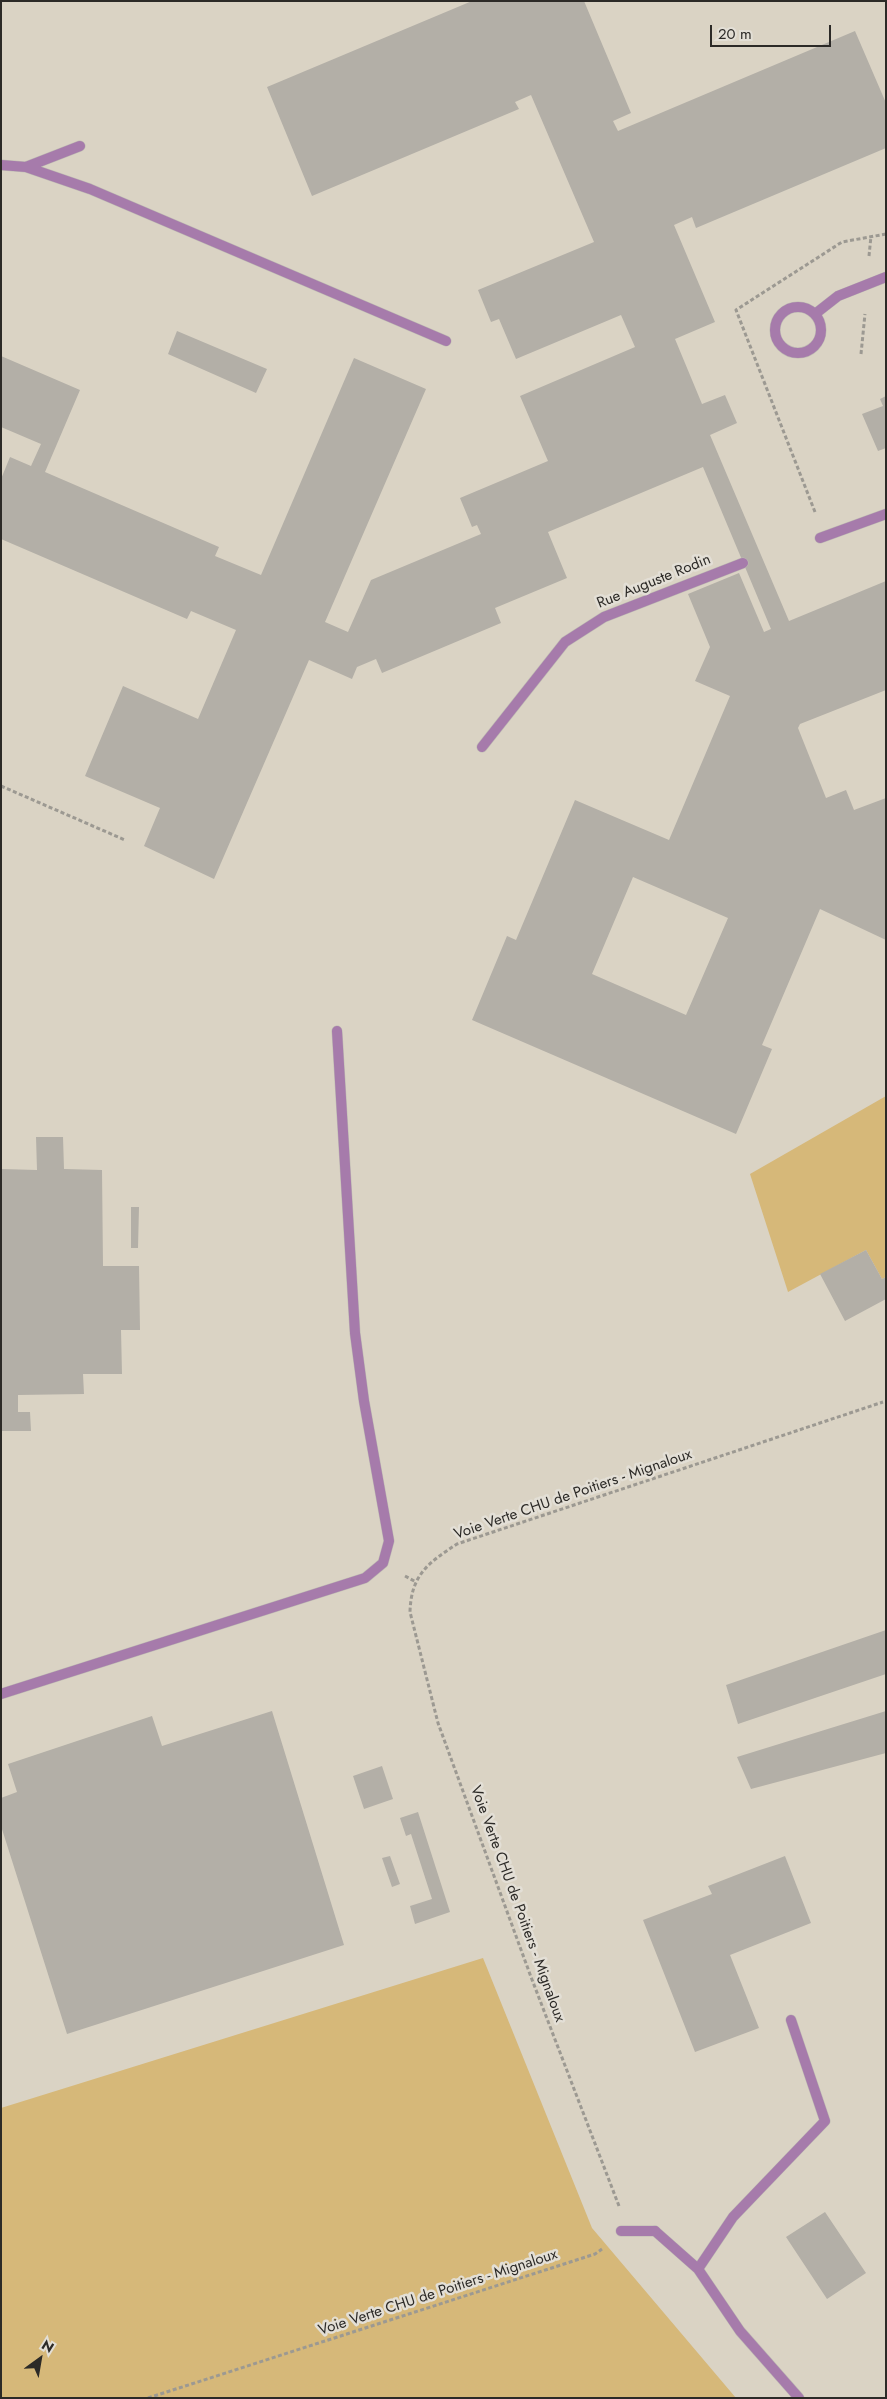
<!DOCTYPE html>
<style>
body{margin:0}
#map{position:relative;width:887px;height:2399px;overflow:hidden;background:#e3dfd6;font-family:Jost,sans-serif}
canvas{display:block}
.frame{position:absolute;inset:0;border:2px solid #2c2a27;pointer-events:none}
.north{position:absolute;left:15px;top:2334px;width:50px;height:50px;-webkit-text-stroke:4px #e3dfd6;paint-order:stroke;rotate:32deg;font-size:14px;font-weight:700;line-height:20px;text-align:center;color:#2c2a27}
.north::after{content:'';display:block;margin:auto;width:18px;height:22px;background:#2c2a27;clip-path:polygon(50% 0,100% 100%,50% 72%,0 100%)}
.scale{position:absolute;left:710px;top:25px;width:121px;height:22px;box-sizing:border-box;border:2px solid #2c2a27;border-top:0;padding-left:6px;font-size:15px;line-height:18px;white-space:nowrap;color:#2c2a27;-webkit-text-stroke:4px #e3dfd6;paint-order:stroke}
</style>
<div id="map">
<canvas width="887" height="2399"></canvas>
<div class="frame"></div>
<div class="north">N</div>
<div class="scale">20 m</div>
</div>
<script>
const g = document.querySelector('canvas').getContext('2d');
g.lineJoin = 'round';
function fillPath(path, color) { g.fillStyle = color; g.fill(path, 'evenodd'); }
function trace(path, color, width, dash) { g.strokeStyle = color; g.lineWidth = width; g.lineCap = dash ? 'butt' : 'round'; g.setLineDash(dash || []); g.stroke(path); }
function write(font, color, halo, rows, align = 'center') {
  g.font = font + ' Jost,sans-serif'; g.lineWidth = 5; g.setLineDash([]); g.textBaseline = 'middle'; g.strokeStyle = halo; g.fillStyle = color; for (const [text, x, y, turn = 0] of rows) {
    g.save(); g.translate(x, y); g.rotate((+turn || 0) * Math.PI / 180); g.textAlign = isNaN(turn) ? turn : align; if (halo) g.strokeText(text, 0, 0); g.fillText(text, 0, 0); g.restore();
  }
}
fillPath(new Path2D(`
 M1 1H886V2398H1Z`), '#dad3c4');
fillPath(new Path2D(`
 M886 1096V1277L882 1279 866 1250 788 1292 750 1174Z
 M483 1958 592 2228 736 2398H1V2108Z`), '#d6b879');
fillPath(new Path2D(`
 M472 1H584L631 113 613 121 618 131 855 31 886 103V148L696 228 692 217 674 225 715 322 675 339 702 404 725 395 737 423 710 435 789 621 886 581V690L800 724 798 728 826 798 846 790 854 810 886 798V940L820 909 762 1045 772 1049 736 1134 472 1020 507 936 516 940 575 800 669 840 730 696 695 681 710 647 688 594 739 573 764 632 771 629 703 467 548 532 567 578 495 608 501 623 382 673 376 659 357 667 352 679 309 660 214 879 144 846 160 808 85 776 123 686 198 719 236 630 191 611 187 619 1 539V479L10 457 31 466 41 444 1 427V356L80 390 45 472 219 547 215 556 261 575 354 358 426 389 325 622 348 632 371 580 481 534 477 525 472 527 460 498 548 461 520 396 635 347 621 315 516 359 499 319 491 322 478 290 594 242 531 95 515 102 519 109 312 196 267 87ZM633 877 728 918 686 1015 592 974Z
 M177 331 267 369 256 393 168 354Z
 M886 396V448L878 451 862 414 883 406 880 399Z
 M36 1137H63L64 1169 102 1170 103 1266H139L140 1330H121L122 1374H83L84 1394 18 1395V1412H30L31 1431H1V1169L37 1170Z
 M131 1207H139L138 1248H131Z
 M866 1250 882 1279 886 1277V1299L845 1321 820 1274Z
 M886 1630V1674L738 1724 726 1685Z
 M272 1711 344 1945 67 2034 1 1826V1798L17 1792 8 1764 152 1716 162 1746Z
 M886 1711V1753L751 1789 737 1757Z
 M382 1766 393 1799 364 1809 353 1776Z
 M418 1812 450 1912 415 1924 410 1906 432 1899 411 1834 406 1836 400 1818Z
 M390 1856 400 1884 392 1887 382 1858Z
 M785 1856 811 1923 730 1955 759 2028 695 2052 643 1920 712 1894 708 1886Z
 M825 2212 866 2273 827 2299 786 2237Z`), '#b3afa7');
const lane = new Path2D(`
 M1 165 26 167 80 146
 M26 167 90 189 446 341
 M775 330a23 23 0 1 1 46 0a23 23 0 1 1-46 0Z
 M815 314 838 296 886 277
 M820 538 886 514
 M482 747 565 642 604 617 743 563
 M655 2231 698 2269 740 2331 799 2398
 M698 2269 733 2217 825 2121 791 2020`);
const street = new Path2D(`
 M1 1694 365 1578 383 1563 389 1541 364 1401 355 1333 337 1031
 M621 2231H655`);
trace(lane, '#bebbb3', 11);
trace(street, '#bebbb3', 11);
trace(new Path2D(`
 M869 256 871 236
 M861 354 865 314
 M815 512 736 310 842 242 886 234
 M1 786 125 840
 M405 1576 416 1582
 M619 2206 531 1977 438 1723 410 1612C411 1575 428 1563 457 1544L883 1402
 M148 2398 595 2254 602 2249`), '#9c9992', 3, [4, 2.5]);
trace(lane, '#a67bab', 10);
trace(street, '#a67bab', 10);
write('15px', '#2c2a27', '#e3dfd6', [
 ["Rue Auguste Rodin",654,582,-22],
 ["Voie Verte CHU de Poitiers - Mignaloux",573,1495,-19],
 ["Voie Verte CHU de Poitiers - Mignaloux",517,1904,70],
 ["Voie Verte CHU de Poitiers - Mignaloux",438,2293,-18]
]);
</script>
